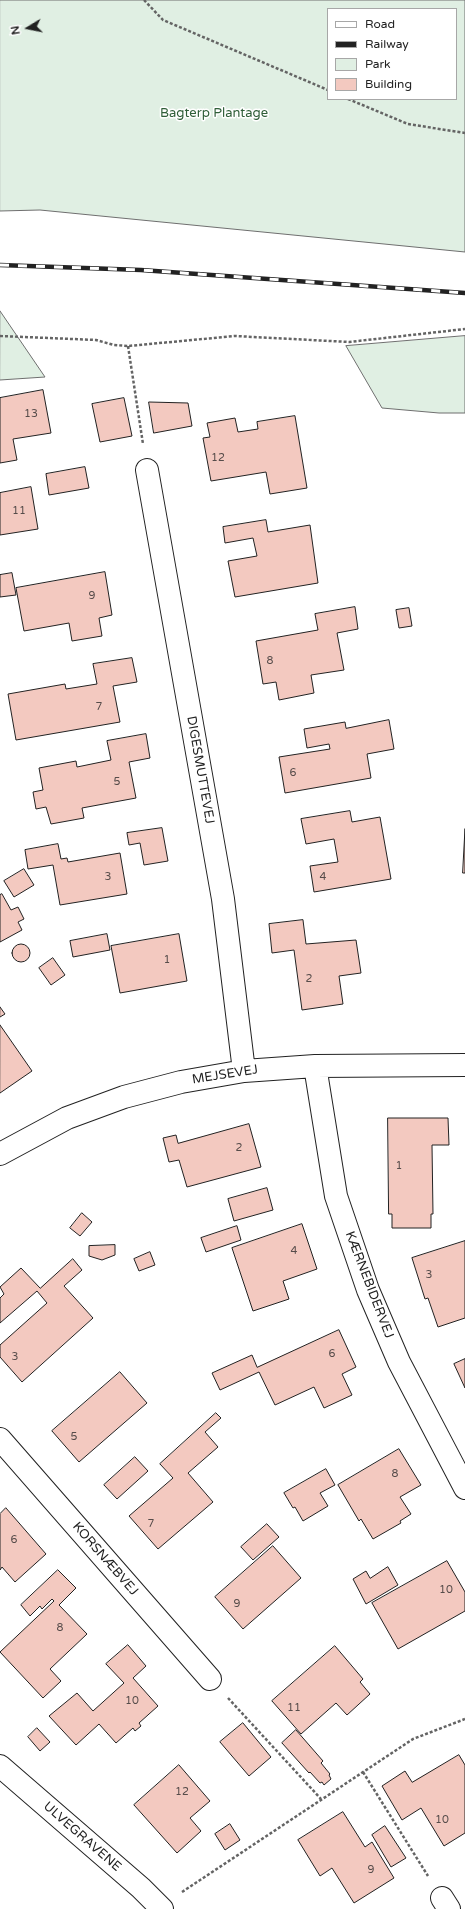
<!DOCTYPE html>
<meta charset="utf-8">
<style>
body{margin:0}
#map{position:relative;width:465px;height:1909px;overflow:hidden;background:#fff;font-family:"Varela Round",sans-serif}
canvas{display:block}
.legend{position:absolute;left:327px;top:8px;width:130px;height:92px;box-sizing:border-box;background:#fff;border:1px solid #a7a7a7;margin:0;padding:5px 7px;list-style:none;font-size:12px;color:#222}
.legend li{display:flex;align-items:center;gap:8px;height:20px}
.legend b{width:20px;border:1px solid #a7a7a7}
.north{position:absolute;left:8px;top:8px;width:40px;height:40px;-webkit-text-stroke:3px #fff;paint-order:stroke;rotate:260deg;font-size:11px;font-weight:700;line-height:16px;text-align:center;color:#222}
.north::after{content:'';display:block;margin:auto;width:14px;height:18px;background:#222;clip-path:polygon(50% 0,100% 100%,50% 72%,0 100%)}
</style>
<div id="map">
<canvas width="465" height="1909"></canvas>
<ul class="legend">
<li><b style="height:5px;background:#fff"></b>Road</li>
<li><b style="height:5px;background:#222"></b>Railway</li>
<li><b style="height:11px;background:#e0efe3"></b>Park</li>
<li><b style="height:11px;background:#f3c9c0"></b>Building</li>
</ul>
<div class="north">N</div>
</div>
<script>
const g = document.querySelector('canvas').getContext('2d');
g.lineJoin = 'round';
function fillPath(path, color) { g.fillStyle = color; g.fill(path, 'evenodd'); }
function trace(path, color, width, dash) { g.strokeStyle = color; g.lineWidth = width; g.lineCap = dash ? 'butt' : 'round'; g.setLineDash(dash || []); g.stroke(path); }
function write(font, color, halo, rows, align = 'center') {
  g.font = font + ' "Varela Round",sans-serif'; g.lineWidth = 3; g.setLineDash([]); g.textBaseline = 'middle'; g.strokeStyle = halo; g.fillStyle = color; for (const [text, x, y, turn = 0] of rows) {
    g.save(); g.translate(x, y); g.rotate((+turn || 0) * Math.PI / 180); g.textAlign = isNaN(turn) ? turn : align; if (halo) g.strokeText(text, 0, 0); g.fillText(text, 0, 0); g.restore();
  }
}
const green = new Path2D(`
 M0 0H465V252L40 210 0 211ZM328 9H456V99H328Z
 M0 311 45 377 0 380Z
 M465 336V413H439L382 408 346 346Z`);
fillPath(green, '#e0efe3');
trace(green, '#6f6f6f', 1);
const building = new Path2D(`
 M43 390 51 433 13 439 17 460 0 463V398Z
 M124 398 132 436 100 442 92 404Z
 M149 402 188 403 192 426 154 433Z
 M295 416 307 488 270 494 266 472 211 481 203 438 210 437 207 423 235 418 238 432 258 429 257 422Z
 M85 467 89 488 49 495 46 474Z
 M31 487 38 529 0 535V493Z
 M266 520 268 532 310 525 318 583 235 597 228 561 257 556 253 538 225 543 223 527Z
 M105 572 112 615 99 618 102 636 72 641 69 623 24 631 16 588Z
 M12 573 16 595 0 597V575Z
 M355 607 358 629 337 633 344 670 311 675 314 693 279 700 276 682 263 684 256 641 318 630 315 614Z
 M409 608 412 626 399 628 396 610Z
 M132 658 137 682 113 686 120 722 16 740 8 694 65 684 66 689 97 684 93 664Z
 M389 720 394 749 367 754 371 778 285 793 279 757 330 749 329 744 307 748 304 729 345 722 346 728Z
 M146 734 150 758 129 762 136 798 82 808 84 818 51 824 46 807 36 809 33 792 43 790 39 768 76 761 77 767 111 760 107 741Z
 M350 811 352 822 380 817 391 879 314 892 310 866 338 862 334 839 306 844 301 819Z
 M162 828 168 861 144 865 140 843 129 845 127 833Z
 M465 829V873H463Z
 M58 844 61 859 67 858 68 862 120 853 127 894 60 905 53 865 28 869 25 850Z
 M24 869 34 885 14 897 4 881Z
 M2 894 11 910 18 907 24 919 18 922 22 930 0 942V895Z
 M303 920 306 944 356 940 361 973 339 976 343 1004 302 1010 294 950 272 953 269 924Z
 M107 934 110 950 73 957 70 941Z
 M179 934 187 981 120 993 111 946Z
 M12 953a9 9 0 1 1 18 0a9 9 0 1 1-18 0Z
 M53 958 65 975 51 985 39 968Z
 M0 1007 5 1014 0 1017Z
 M0 1025 32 1071 0 1093Z
 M388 1118H448L449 1145H432L433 1214H431V1228H392V1214H389Z
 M249 1124 261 1167 187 1187 179 1160 169 1162 163 1138 176 1135 178 1143Z
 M267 1188 273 1210 234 1221 228 1199Z
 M82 1213 92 1222 80 1236 70 1228Z
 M302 1224 317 1269 283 1281 289 1299 253 1311 232 1248Z
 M237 1226 241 1240 206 1252 201 1238Z
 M465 1241V1318L438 1327 428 1298 425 1299 412 1258Z
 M115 1245V1255L102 1260 89 1256V1246Z
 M150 1252 155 1265 139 1271 134 1259Z
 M73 1259 82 1270 64 1286 93 1318 22 1382 0 1357V1345L47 1303 37 1291 0 1323V1298L4 1294 0 1287 21 1268 40 1288Z
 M339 1330 356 1367 342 1374 352 1395 324 1408 314 1387 275 1405 259 1372 220 1390 212 1373 252 1355 257 1367Z
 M465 1359V1388L454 1364Z
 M120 1372 147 1403 79 1462 52 1431Z
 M216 1413 221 1418 205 1432 218 1447 188 1473 213 1502 158 1549 129 1516 173 1478 160 1464Z
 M399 1449 421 1485 400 1497 411 1514 400 1521 401 1523 373 1539 361 1519 359 1521 338 1485Z
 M135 1457 148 1471 117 1499 104 1485Z
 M326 1469 335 1485 320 1493 328 1506 303 1521 295 1507 293 1508 284 1493Z
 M6 1508 46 1554 15 1582 2 1567 0 1570V1514Z
 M267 1524 279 1537 253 1560 241 1547Z
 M273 1546 301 1578 243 1629 215 1597Z
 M447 1561 465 1592V1611L398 1649 372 1603Z
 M388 1567 398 1585 366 1604 353 1579 366 1571 370 1578Z
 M58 1570 76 1588 59 1605 87 1634 50 1669 61 1681 43 1698 0 1652 54 1601 52 1599 42 1609 40 1606 30 1616 21 1605Z
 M128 1645 146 1666 133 1678 158 1706 139 1723 141 1726 135 1731 133 1728 116 1743 99 1724 76 1745 49 1716 77 1693 93 1711 124 1683 106 1664Z
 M335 1646 363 1679 360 1682 370 1694 347 1715 336 1703 301 1734 272 1701Z
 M243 1723 271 1757 249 1776 220 1742Z
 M37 1728 50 1742 40 1751 28 1737Z
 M296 1730 323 1761 321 1763 330 1774 329 1775 331 1779 324 1785 322 1782 320 1783 310 1772 309 1773 282 1743Z
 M459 1755 465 1765V1833L444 1846 421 1808 402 1820 382 1786 405 1771 412 1782Z
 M179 1765 210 1801 190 1818 201 1831 177 1853 134 1805Z
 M343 1812 365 1847 372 1842 394 1878 354 1903 332 1868 320 1876 298 1840Z
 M230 1824 240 1840 225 1850 215 1834Z
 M385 1826 406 1858 391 1867 372 1835Z`);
fillPath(building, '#f3c9c0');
trace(building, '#222', 1);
const minor = new Path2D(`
 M147 470 223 899 244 1071
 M315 1066 336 1196 368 1290 399 1362 465 1488
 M0 1154 67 1118 124 1097 181 1082 244 1071 315 1066 465 1065
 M0 1439 210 1679
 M442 1898 449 1909`);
const tertiary = new Path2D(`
 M0 1766 141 1888 162 1909`);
trace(minor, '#222', 24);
trace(tertiary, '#222', 24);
trace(new Path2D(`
 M144 0 163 20 328 90
 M348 99 408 124 465 133
 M0 336 96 340 114 345 128 346 235 336 349 342 465 329
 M128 346 143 444
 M228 1698 321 1799
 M363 1772 428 1876
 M182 1892 413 1739 465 1719`), '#646464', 2.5, [3, 2]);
trace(minor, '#fff', 22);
trace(tertiary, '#fff', 22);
const rail = new Path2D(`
 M0 265 141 270 465 293`);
trace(rail, '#222', 4.5);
trace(rail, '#fff', 3, [9]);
write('11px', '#564c4a', null, [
 ["13",31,414],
 ["12",218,458],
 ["11",19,511],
 ["9",92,596],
 ["8",270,661],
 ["7",99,707],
 ["6",293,773],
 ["5",117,782],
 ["3",108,877],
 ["4",323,877],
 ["1",167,960],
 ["2",309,979],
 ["2",239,1148],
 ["1",399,1166],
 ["4",294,1251],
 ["3",429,1275],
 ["6",332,1354],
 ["3",15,1357],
 ["5",74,1437],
 ["8",395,1474],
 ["7",151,1524],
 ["6",14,1540],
 ["10",446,1590],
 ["9",237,1604],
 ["8",60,1628],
 ["10",132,1701],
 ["11",294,1708],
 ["12",182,1792],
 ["10",442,1820],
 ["9",371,1870]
]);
write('13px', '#2f5e38', '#fff', [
 ["Bagterp Plantage",214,114]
]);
write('13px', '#222', '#fff', [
 ["DIGESMUTTEVEJ",200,770,80],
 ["MEJSEVEJ",225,1075,-9],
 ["KÆRNEBIDERVEJ",369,1285,69],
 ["KORSNÆBVEJ",105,1559,49],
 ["ULVEGRAVENE",82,1837,41]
]);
</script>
